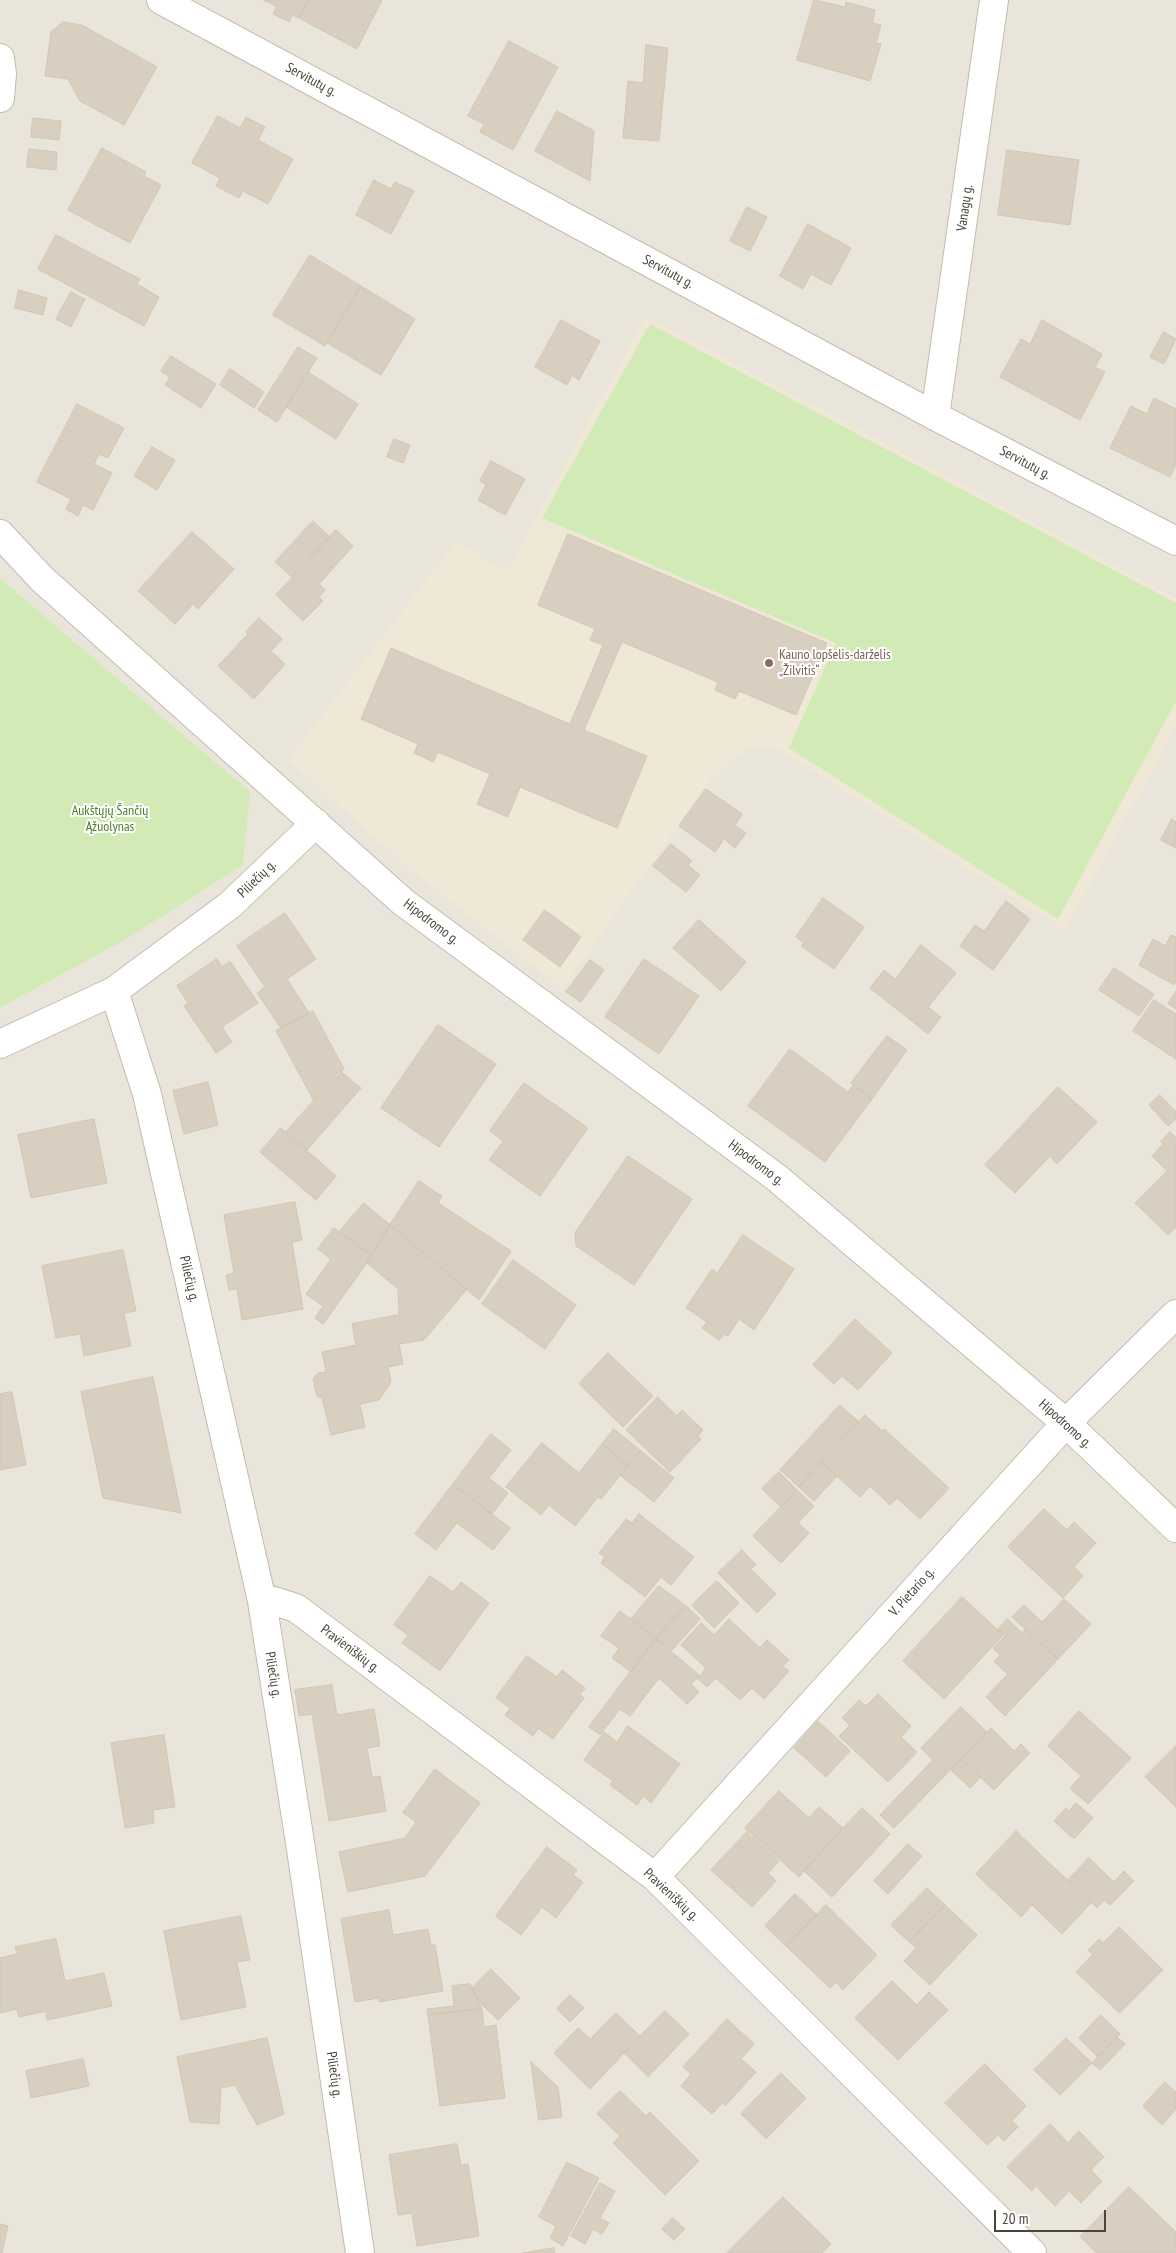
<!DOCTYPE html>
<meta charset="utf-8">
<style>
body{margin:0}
#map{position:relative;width:1176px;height:2253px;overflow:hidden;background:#f6f3ec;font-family:"PT Sans Narrow",sans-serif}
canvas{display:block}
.scale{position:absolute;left:994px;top:2210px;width:112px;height:22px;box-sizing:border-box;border:2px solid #4b4439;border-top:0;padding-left:6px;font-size:15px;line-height:18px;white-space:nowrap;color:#4b4439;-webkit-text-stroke:4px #fff;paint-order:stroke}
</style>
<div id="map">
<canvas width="1176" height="2253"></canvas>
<div class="scale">20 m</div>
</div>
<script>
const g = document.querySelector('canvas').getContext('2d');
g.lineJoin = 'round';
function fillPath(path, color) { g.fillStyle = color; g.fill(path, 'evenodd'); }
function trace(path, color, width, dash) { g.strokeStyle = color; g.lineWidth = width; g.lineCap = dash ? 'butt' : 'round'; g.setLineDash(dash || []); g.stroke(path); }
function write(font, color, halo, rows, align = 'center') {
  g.font = font + ' "PT Sans Narrow",sans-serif'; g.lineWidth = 4; g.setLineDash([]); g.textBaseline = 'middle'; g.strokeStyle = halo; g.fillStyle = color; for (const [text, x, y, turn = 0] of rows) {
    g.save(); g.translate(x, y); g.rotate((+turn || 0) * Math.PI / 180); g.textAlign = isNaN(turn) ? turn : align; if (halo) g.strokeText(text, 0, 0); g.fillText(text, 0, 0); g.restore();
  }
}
fillPath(new Path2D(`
 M0 0H1176V2253H0V1008L118 944 249 792 0 578Z`), '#eae5da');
fillPath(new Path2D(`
 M646 316 1176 598V727L1065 930 778 749H746L710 780 562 989 409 868 288 760 456 541 506 572Z`), '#efe8d6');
fillPath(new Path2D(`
 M650 324 1176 603V701L1058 919 789 748 836 643 542 518Z
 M0 578 250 792 243 865 118 944 0 1008Z`), '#d2eab5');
const building = new Path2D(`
 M264 0H309L299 18 292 15 289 22 273 14 277 7Z
 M309 0H382L357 49 299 18Z
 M814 0 845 7 846 2 875 10 872 23 881 25 876 43 881 44 870 81 797 60Z
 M63 22 82 25 157 67 124 125 80 101 68 79 45 76 51 32Z
 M509 41 558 67 513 150 480 132 484 124 468 116Z
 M646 45 668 48 659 141 623 138 628 81 643 83Z
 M557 111 594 131 590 181 535 151Z
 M218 116 240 128 246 117 265 127 258 140 293 159 268 204 243 191 239 198 216 186 220 178 192 163Z
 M33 118 61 121 59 140 31 137Z
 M102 148 146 172 144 176 161 185 130 243 68 210Z
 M29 149 57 152 56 170 27 167Z
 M1007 150 1079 160 1070 225 998 215Z
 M374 180 391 189 395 182 414 191 391 234 356 215Z
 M747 207 767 217 750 251 730 241Z
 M808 224 851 248 831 285 811 274 803 289 780 276Z
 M56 235 140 279 137 284 159 297 144 326 38 269Z
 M310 255 361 286 325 346 273 315Z
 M361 286 415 319 381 375 327 343Z
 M19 290 47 298 43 315 15 308Z
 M71 292 85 299 71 327 56 319Z
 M561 320 600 341 579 380 572 375 567 385 535 367Z
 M1042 320 1102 354 1095 367 1105 372 1080 420 1000 377 1021 339 1030 344Z
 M1164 332 1176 339 1164 364 1150 357Z
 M298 347 317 358 277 422 258 410Z
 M171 356 216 384 201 408 165 385 170 377 161 371Z
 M230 369 264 392 254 408 220 385Z
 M308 372 358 404 336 439 286 407Z
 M1154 398 1176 409V465L1170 477 1110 448 1131 406 1147 414Z
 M77 404 124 428 108 458 99 454 94 464 112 473 93 510 83 505 78 516 66 509 71 499 37 482Z
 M394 439 410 445 403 463 387 457Z
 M152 447 175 460 157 490 134 476Z
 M491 461 525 479 505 515 478 500 486 485 480 481Z
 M313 521 330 537 292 577 275 562Z
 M336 530 353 546 319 584 325 590 319 597 323 601 303 621 276 595Z
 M192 532 234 569 198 609 193 604 175 624 138 591Z
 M568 534 827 643 796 715 739 691 735 699 715 690 718 682 622 642 584 730 647 756 617 828 520 787 508 817 477 804 490 774 438 752 433 762 414 753 418 744 361 719 391 648 570 724 603 645 590 640 595 629 538 605Z
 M259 618 282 639 271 651 285 664 254 699 218 666 248 634 246 632Z
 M706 789 742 814 735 825 746 833 735 848 724 839 715 852 679 826Z
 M1172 819 1176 822V848L1161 840Z
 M671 844 692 861 688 865 700 875 686 892 653 866Z
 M823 898 864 927 834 969 801 946 804 943 796 937Z
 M1006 901 1030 919 993 970 960 946 975 925 984 931Z
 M545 910 581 937 560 967 523 940Z
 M285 913 316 959 287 979 309 1013 281 1028 257 993 265 987 237 946Z
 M699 920 746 962 721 991 673 948Z
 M1171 935 1176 937V982L1174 985 1139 965 1153 939 1165 946Z
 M921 945 956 973 928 1007 941 1017 928 1034 870 988 884 970 895 979Z
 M217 959 222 967 230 961 258 1003 222 1027 232 1042 216 1053 184 1006 188 1003 177 986Z
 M644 959 699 996 659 1054 605 1017Z
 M590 960 604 970 581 1002 566 992Z
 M1114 968 1154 994 1139 1016 1099 990Z
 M1176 991V1009L1168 1004Z
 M1154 1000 1176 1014V1059L1133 1031Z
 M313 1011 344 1069 314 1101 276 1031Z
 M438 1025 496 1064 439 1147 381 1108Z
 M887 1036 907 1050 872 1099 851 1083Z
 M790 1049 848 1092 853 1085 872 1099 825 1162 748 1106Z
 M340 1071 361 1088 307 1150 286 1132Z
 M208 1082 218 1125 184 1134 173 1091Z
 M524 1083 588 1128 540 1196 489 1160 503 1141 490 1131Z
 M1058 1087 1097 1122 1057 1164 1050 1156 1015 1193 985 1165Z
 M1160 1095 1176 1112V1119L1168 1126 1149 1105Z
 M94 1119 107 1183 31 1198 18 1135Z
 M281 1128 336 1176 316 1200 260 1152Z
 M1170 1132 1176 1138V1227L1168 1235 1135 1203 1167 1171 1152 1156 1163 1144 1161 1142Z
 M628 1156 692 1199 634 1285 576 1246 575 1233Z
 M419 1181 442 1196 438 1203 511 1251 479 1300 390 1225Z
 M295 1202 302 1240 292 1242 303 1309 242 1320 237 1289 229 1290 226 1275 234 1273 224 1215Z
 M364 1203 390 1225 372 1256 339 1232Z
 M390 1225 467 1289 424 1340 399 1315 398 1289 367 1263Z
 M334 1228 372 1256 323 1324 315 1318 323 1306 306 1294 331 1259 318 1249Z
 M743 1235 794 1269 754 1330 739 1319 728 1336 724 1334 719 1340 702 1328 707 1322 686 1308 712 1269 717 1273Z
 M123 1250 136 1311 124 1313 131 1346 84 1356 80 1334 56 1338 42 1266Z
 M513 1260 576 1305 545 1349 482 1304Z
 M399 1315 424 1340 399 1344 403 1364 388 1367 391 1382 379 1400 360 1404 365 1427 331 1435 322 1398 317 1396 313 1379 318 1373 326 1372 322 1352 356 1345 352 1324Z
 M855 1319 892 1353 858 1390 842 1376 834 1384 813 1365Z
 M608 1353 653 1396 623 1427 579 1384Z
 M153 1377 181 1513 103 1498 81 1392Z
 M12 1392 26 1465 0 1470V1394Z
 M658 1397 677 1416 682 1410 703 1430 698 1436 701 1439 670 1472 626 1430Z
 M840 1405 859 1422 799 1487 780 1470Z
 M865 1415 882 1431 884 1429 949 1488 920 1519 897 1498 890 1505 870 1486 860 1497 821 1462Z
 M614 1429 641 1451 628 1466 602 1444Z
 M491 1434 511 1450 489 1478 508 1493 492 1514 453 1484Z
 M542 1443 579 1473 602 1444 628 1466 601 1499 598 1497 575 1526 549 1505 541 1515 506 1487Z
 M641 1451 674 1478 654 1502 621 1476Z
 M821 1462 837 1476 814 1501 799 1487Z
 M779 1472 797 1490 781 1507 762 1489Z
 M453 1484 510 1528 493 1550 457 1523 436 1550 415 1534Z
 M797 1490 814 1506 798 1523 809 1533 781 1563 753 1536Z
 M1044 1509 1067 1530 1074 1522 1096 1543 1074 1567 1083 1576 1063 1598 1008 1547Z
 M639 1514 694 1557 671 1585 661 1577 645 1597 601 1563 605 1557 599 1553 626 1519 632 1523Z
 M742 1550 756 1565 751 1569 776 1594 757 1613 718 1573Z
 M430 1576 453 1592 461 1582 489 1603 440 1671 402 1643 408 1635 394 1625Z
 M717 1581 739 1603 714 1628 692 1605Z
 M659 1586 686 1606 656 1638 631 1619Z
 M962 1597 1003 1635 944 1699 903 1661Z
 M1064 1599 1091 1624 1058 1659 1012 1617 1024 1605 1042 1622Z
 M686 1606 700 1619 672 1650 656 1638Z
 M620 1611 656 1638 631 1672 612 1658 619 1648 601 1636Z
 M729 1619 760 1648 767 1640 789 1660 783 1666 789 1671 764 1699 752 1688 740 1700 716 1678 707 1687 698 1679 706 1668 681 1645 701 1623 714 1635Z
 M1008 1619 1022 1633 1025 1629 1058 1659 1005 1716 986 1697 1008 1674 994 1662 1000 1655 993 1648 1005 1636 998 1629Z
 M656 1638 700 1676 691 1684 699 1692 687 1704 659 1678 630 1716 620 1709 600 1735 589 1727Z
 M527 1656 557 1677 562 1670 585 1688 580 1694 584 1698 553 1739 538 1728 533 1736 505 1715 510 1708 496 1698Z
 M332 1685 337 1715 374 1709 380 1746 367 1748 372 1777 380 1776 386 1811 329 1821 312 1714 299 1716 295 1690Z
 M878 1694 911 1726 901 1737 917 1752 888 1782 839 1736 850 1725 842 1718 859 1700 866 1706Z
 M961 1707 987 1732 894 1828 880 1815 933 1760 921 1748Z
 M1079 1711 1131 1758 1088 1804 1070 1788 1081 1776 1048 1746Z
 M818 1721 850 1751 826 1777 794 1748Z
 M628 1726 680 1764 651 1803 643 1796 637 1805 610 1785 613 1781 584 1760 604 1732 617 1742Z
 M991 1728 1014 1751 1021 1744 1030 1753 994 1790 961 1759Z
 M164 1735 175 1807 153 1810 154 1823 125 1828 111 1743Z
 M1176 1746V1807L1145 1777Z
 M961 1759 981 1777 970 1788 951 1770Z
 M435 1769 480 1803 425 1876 348 1892 339 1852 405 1838 416 1822 403 1813Z
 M779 1791 809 1818 819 1807 843 1828 799 1877 745 1828Z
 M1076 1803 1093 1818 1074 1839 1054 1821 1066 1808 1069 1811Z
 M862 1808 890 1834 832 1897 804 1871Z
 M1016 1831 1091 1903 1062 1934 1032 1905 1021 1917 976 1874Z
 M747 1832 779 1861 768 1873 776 1881 752 1907 711 1870Z
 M908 1844 922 1856 888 1894 874 1881Z
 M547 1847 577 1870 573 1875 583 1882 556 1918 542 1907 521 1935 496 1916Z
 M1089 1858 1114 1882 1124 1871 1134 1881 1110 1905 1104 1900 1097 1908 1068 1880Z
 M927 1888 945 1905 909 1942 891 1925Z
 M795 1894 817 1915 786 1946 765 1926Z
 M826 1905 877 1955 843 1990 836 1982 830 1988 786 1946Z
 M945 1905 977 1935 930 1985 904 1961 916 1948 909 1942Z
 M389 1910 393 1935 428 1929 431 1945H435L443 1991 379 2002V1998L355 2002 341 1919Z
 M241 1916 250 1960 237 1962 246 2007 181 2020 164 1931Z
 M1119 1927 1163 1970 1120 2013 1076 1972 1093 1954 1088 1950 1099 1939 1103 1943Z
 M56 1939 65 1981 104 1973 112 2006 47 2020 46 2011 19 2017 17 2009 0 2013V1958L17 1954 15 1947Z
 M491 1969 520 1998 498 2020 478 2001 472 1988Z
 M892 1981 917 2005 929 1992 948 2010 898 2060 855 2018Z
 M470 1984 482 2009 428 2015 427 2009 454 2006 452 1986Z
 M570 1995 584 2008 570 2022 557 2009Z
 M482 2009 484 2027 496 2025 505 2098 440 2106 428 2015Z
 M665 2011 689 2034 648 2077 624 2053Z
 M616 2013 640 2036 590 2089 554 2053 578 2028 590 2039Z
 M1101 2015 1120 2034 1098 2057 1079 2038Z
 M727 2019 754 2044 741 2059 756 2072 725 2106 723 2102 712 2114 681 2086 691 2074 683 2067Z
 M1117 2037 1125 2044 1100 2070 1092 2063Z
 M267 2038 284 2114 257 2125 235 2085 221 2088 219 2124 190 2122 177 2057Z
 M1066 2038 1092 2063 1060 2095 1034 2070Z
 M83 2059 89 2086 31 2098 26 2071Z
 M531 2062 558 2087 562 2117 539 2120Z
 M985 2064 1026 2106 1012 2121 1018 2127 1004 2141 998 2135 987 2145 945 2103Z
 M781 2073 806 2098 766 2139 741 2114Z
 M1165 2082 1176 2092V2109L1162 2125 1143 2106Z
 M620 2091 646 2116 650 2112 699 2161 665 2195 613 2143 620 2136 597 2114Z
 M1050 2124 1068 2143 1079 2131 1104 2157 1091 2170 1102 2181 1081 2203 1069 2191 1055 2206 1036 2186 1032 2191 1007 2167Z
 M457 2144 461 2165 468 2164 479 2236 417 2246 412 2213 398 2215 389 2155Z
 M567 2162 599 2178 563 2246 550 2238 556 2226 539 2217Z
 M600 2183 615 2191 600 2218 609 2223 602 2234 593 2229 585 2244 571 2236Z
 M1129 2187 1176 2232V2253H1097L1080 2237Z
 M783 2197 831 2244 822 2253H727Z
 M673 2218 685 2229 674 2240 662 2229Z
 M0 2224 8 2226 2 2253H0Z
 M554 2248 555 2253H523Z`);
fillPath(building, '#d8cfc1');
trace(building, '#d3c7b4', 1);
const street = new Path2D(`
 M161 0 935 416 1176 541
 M0 58 2 74 0 98
 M935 416 994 0
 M0 534 42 579 403 902 777 1178 1066 1423 1176 1528
 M114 991 147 1094 262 1601 301 1849 360 2253
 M0 1044 114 991 230 905 316 823
 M262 1601H274L296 1608 655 1877 1032 2253
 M655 1877 1066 1423 1176 1314`);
trace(street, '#c2bbae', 30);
trace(street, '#fff', 28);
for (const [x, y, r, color] of [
 [769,663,5,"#8d6e63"]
]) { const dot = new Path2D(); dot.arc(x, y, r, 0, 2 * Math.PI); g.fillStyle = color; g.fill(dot); trace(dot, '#fff', 2); }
write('14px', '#4b4439', '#fff', [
 ["Servitutų g.",311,80,28],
 ["Vanagų g.",965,208,-82],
 ["Servitutų g.",668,272,28],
 ["Servitutų g.",1025,463,28],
 ["Piliečių g.",257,879,-44],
 ["Hipodromo g.",431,922,37],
 ["Hipodromo g.",756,1163,37],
 ["Piliečių g.",189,1279,77],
 ["Hipodromo g.",1065,1424,42],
 ["V. Pietario g.",912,1592,-48],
 ["Pravieniškių g.",350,1649,37],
 ["Piliečių g.",273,1675,81],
 ["Pravieniškių g.",671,1895,43],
 ["Piliečių g.",334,2075,82]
]);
write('14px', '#785e54', '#fff', [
 ["Kauno lopšelis-darželis",779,655],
 ["„Žilvitis“",779,671]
], 'left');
write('14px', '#4a7f2a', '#fff', [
 ["Aukštųjų Šančių",110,811],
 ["Ąžuolynas",110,827]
]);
</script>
